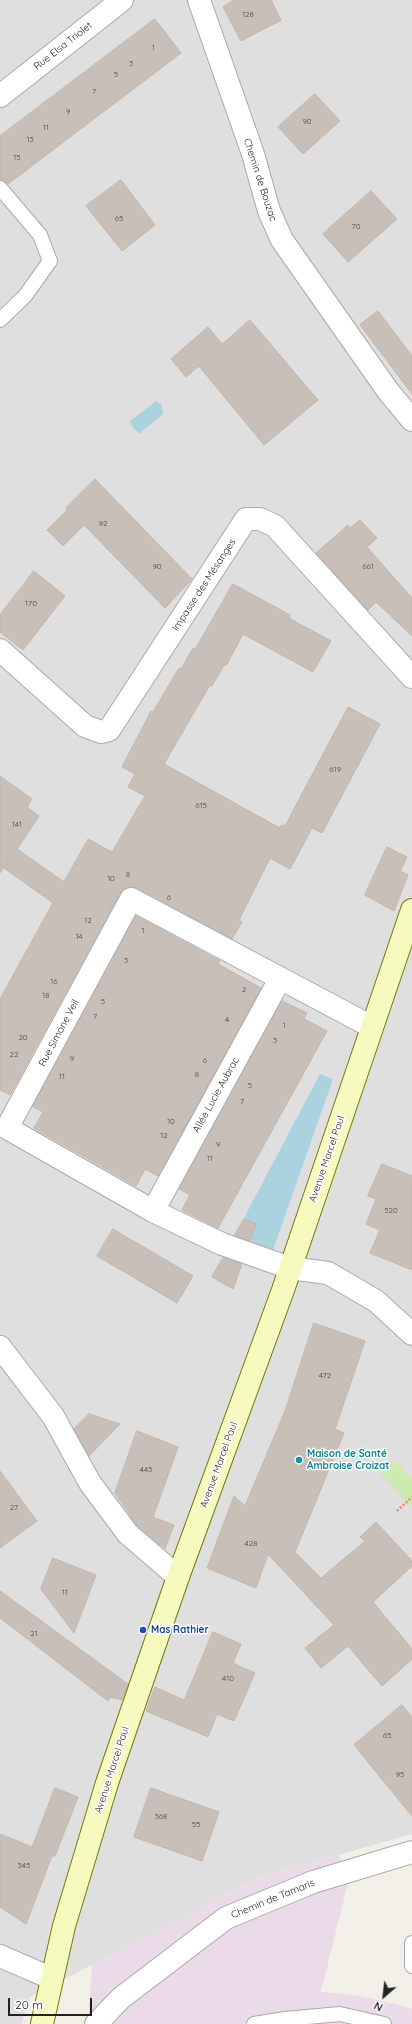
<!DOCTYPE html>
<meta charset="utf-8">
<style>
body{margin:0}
#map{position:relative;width:412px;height:2024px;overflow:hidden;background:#f2efe9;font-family:Quicksand,sans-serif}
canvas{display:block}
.north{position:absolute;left:364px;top:1976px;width:40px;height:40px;-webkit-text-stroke:3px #fff;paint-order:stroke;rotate:208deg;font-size:11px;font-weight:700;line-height:16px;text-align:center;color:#222}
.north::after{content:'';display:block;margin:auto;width:14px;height:18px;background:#222;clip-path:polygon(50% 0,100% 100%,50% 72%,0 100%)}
.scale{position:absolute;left:8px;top:1998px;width:84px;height:18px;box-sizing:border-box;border:2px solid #222;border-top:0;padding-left:5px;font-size:12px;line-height:14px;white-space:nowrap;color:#222;-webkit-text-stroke:3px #fff;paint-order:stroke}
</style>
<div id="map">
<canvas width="412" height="2024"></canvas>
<div class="north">N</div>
<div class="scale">20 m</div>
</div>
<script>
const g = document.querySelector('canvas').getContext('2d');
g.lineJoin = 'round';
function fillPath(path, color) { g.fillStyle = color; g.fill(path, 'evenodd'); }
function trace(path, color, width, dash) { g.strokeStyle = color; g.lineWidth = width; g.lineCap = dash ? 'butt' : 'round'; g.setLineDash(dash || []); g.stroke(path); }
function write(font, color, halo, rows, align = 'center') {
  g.font = font + ' Quicksand,sans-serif'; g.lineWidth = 3; g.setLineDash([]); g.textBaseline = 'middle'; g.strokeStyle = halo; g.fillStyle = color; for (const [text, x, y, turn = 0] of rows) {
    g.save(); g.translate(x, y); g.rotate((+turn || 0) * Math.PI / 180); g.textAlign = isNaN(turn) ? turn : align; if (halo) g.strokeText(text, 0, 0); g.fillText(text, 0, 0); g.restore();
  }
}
fillPath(new Path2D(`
 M0 0H412V1834L261 1877 30 1997 21 2024H0Z`), '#e0dfdf');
fillPath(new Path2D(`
 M339 1855 348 1883 321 1992 360 1996 408 2007 412 2010V2024H88L92 1965 261 1877Z`), '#ebdbe8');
fillPath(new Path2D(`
 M388 1460 396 1462 412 1479V1508L381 1475Z`), '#cdebb0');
fillPath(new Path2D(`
 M156 401 162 405 163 414 139 434 129 422Z
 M320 1074 333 1079 273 1250 235 1235Z`), '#aad3df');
const building = new Path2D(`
 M234 0H271L281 20 241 41 223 7Z
 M155 19 181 53 8 184 0 180V136Z
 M315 94 340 121 303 154 278 127Z
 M121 180 155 225 122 251 86 206Z
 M371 191 397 219 348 262 323 234Z
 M378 311 412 356V394L360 325Z
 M250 320 318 400 264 445 199 366 186 377 171 359 208 327 222 344Z
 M95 479 192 579 165 608 84 525 63 546 47 530 67 510 66 508Z
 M360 520 377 538 367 547 412 598V636L376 602 368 610 316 553 348 525 350 528Z
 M34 571 65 596 23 650 0 632V615Z
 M233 584 290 615 289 618 331 641 313 672 243 634 226 666 224 665 212 686 210 685 164 764 280 828 282 825 285 826 348 707 380 724 322 833 312 828 290 869 270 858 239 920 242 922 232 939 137 888 130 887 124 889 120 893 10 1095 0 1090V999L53 903 4 868 10 859 0 873V776L32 799 27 807 39 816 17 849 64 882 88 839 112 852 145 796 128 787 135 774 122 767 151 711 153 712 179 668 181 669 193 648 195 649Z
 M387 847 407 857 400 871 408 875 394 911 365 895Z
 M136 916 220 961 218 964 261 988 158 1176 145 1169 136 1186 34 1128 43 1112 33 1107Z
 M282 1001 307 1013 304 1019 327 1031 218 1228 182 1210 190 1195 179 1189Z
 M382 1164 412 1176V1270L370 1253 380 1230 366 1224 376 1199 368 1196Z
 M244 1219 256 1224 250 1241 235 1235Z
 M113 1229 193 1276 177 1303 97 1256Z
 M223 1258 242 1264 233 1289 212 1277Z
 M314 1323 365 1341 335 1429 344 1433 295 1552 321 1578 365 1541 360 1537 376 1522 412 1561V1566L373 1602 412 1649V1659L382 1686 348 1646 321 1668 305 1648 334 1625 268 1554 256 1588 207 1568 234 1496 245 1506 285 1411Z
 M89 1414 120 1424 89 1456 74 1429Z
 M137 1431 178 1447 153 1517 174 1525 165 1549 137 1525 115 1493Z
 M0 1471 37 1521 0 1548Z
 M53 1558 96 1575 74 1633 41 1589Z
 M0 1591 128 1684 122 1700 110 1697 108 1701 0 1618Z
 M213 1632 241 1644 233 1663 255 1673 234 1721 217 1714 208 1737 146 1711 155 1687 184 1700Z
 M402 1705 412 1717V1816L354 1745Z
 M55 1788 78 1797 55 1856H52L26 1924 0 1907V1834L32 1847Z
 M151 1788 219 1812 202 1861 134 1837Z`);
fillPath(building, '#c7bfb8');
trace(building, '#c4b6ab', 1);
const service = new Path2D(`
 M0 188 40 235 50 261 25 296 0 320
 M412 1943V1966
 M254 2024 285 2019 340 2014 384 2024`);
const minor = new Path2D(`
 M199 0 253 154 269 211 282 240 388 391 412 420
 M0 96 122 0
 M0 650 85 726 101 732 109 730 246 519H260L275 526 412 677
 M372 1027 131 899 7 1128 153 1211 222 1244 290 1268 328 1273 376 1301 412 1334
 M153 1211 280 979
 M0 1347 53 1416 90 1483 128 1534 178 1577
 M0 1956 51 1978
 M96 2024 121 1998 226 1918 313 1882 412 1852`);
const secondary = new Path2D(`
 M42 2024 64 1926 107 1783 178 1577 283 1290 412 910`);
trace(service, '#a9a9a9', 16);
trace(minor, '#a9a9a9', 24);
trace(secondary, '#707d05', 24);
trace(new Path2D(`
 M397 1511 412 1497`), '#fa8072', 2.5, [2, 2]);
trace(service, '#fff', 14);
trace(minor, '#fff', 22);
trace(secondary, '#f7fabf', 22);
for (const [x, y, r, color] of [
 [299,1460,4,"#0f9aa8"],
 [143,1630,4,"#1a4fb4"]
]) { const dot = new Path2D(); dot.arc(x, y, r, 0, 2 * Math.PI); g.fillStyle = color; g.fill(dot); trace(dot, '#fff', 1.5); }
write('8px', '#4b4948', null, [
 ["128",248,15],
 ["1",153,48],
 ["3",131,64],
 ["5",116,75],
 ["7",94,92],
 ["9",68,112],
 ["90",307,122],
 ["11",46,128],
 ["13",30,140],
 ["15",17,158],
 ["65",119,219],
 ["70",356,227],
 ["92",103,524],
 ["90",157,567],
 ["661",368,567],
 ["170",31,604],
 ["619",335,770],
 ["615",201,806],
 ["141",17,825],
 ["8",128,875],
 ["10",111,879],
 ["6",169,898],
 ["12",88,921],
 ["1",143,931],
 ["14",79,937],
 ["3",126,961],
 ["16",54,982],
 ["2",244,990],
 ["18",46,996],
 ["5",103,1002],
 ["7",95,1017],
 ["4",227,1020],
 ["1",284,1026],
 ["20",23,1038],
 ["3",275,1041],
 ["22",14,1055],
 ["9",72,1059],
 ["6",205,1061],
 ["8",197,1075],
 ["11",62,1077],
 ["5",250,1086],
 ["7",242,1102],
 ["10",171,1122],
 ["12",164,1136],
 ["9",218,1145],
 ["11",210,1159],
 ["520",391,1211],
 ["472",325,1376],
 ["443",146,1470],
 ["27",14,1508],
 ["428",251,1544],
 ["11",65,1593],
 ["21",34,1634],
 ["410",228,1679],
 ["65",387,1736],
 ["95",400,1775],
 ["368",161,1817],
 ["55",196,1825],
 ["345",24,1866]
]);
write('10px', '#222', '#fff', [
 ["Rue Elsa Triolet",63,46,-38],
 ["Chemin de Bouzac",260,180,72],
 ["Impasse des Mésanges",204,585,-57],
 ["Rue Simone Veil",59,1033,-62],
 ["Allée Lucie Aubrac",216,1095,-61],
 ["Avenue Marcel Paul",327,1159,-71],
 ["Avenue Marcel Paul",219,1465,-70],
 ["Avenue Marcel Paul",112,1770,-72],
 ["Chemin de Tamaris",273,1899,-22]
]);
write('bold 10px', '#0d838f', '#fff', [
 ["Maison de Santé",307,1454],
 ["Ambroise Croizat",307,1466]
], 'left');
write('bold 10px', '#164399', '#fff', [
 ["Mas Rathier",151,1630]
], 'left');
</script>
